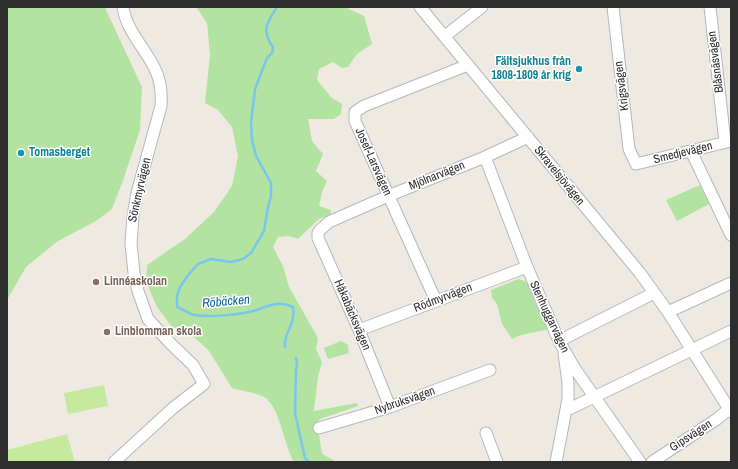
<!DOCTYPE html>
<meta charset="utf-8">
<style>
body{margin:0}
#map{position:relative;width:738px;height:469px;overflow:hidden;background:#efeae1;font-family:"Archivo Narrow",sans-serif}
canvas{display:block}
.frame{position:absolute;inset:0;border:8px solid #2e2e2e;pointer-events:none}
</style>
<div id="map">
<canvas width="738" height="469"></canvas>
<div class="frame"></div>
</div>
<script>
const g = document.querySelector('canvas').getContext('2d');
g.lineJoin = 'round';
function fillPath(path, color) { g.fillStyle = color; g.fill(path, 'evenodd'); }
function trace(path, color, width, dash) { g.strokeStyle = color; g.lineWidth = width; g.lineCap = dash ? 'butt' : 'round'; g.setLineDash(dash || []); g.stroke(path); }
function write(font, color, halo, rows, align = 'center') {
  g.font = font + ' "Archivo Narrow",sans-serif'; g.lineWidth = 3; g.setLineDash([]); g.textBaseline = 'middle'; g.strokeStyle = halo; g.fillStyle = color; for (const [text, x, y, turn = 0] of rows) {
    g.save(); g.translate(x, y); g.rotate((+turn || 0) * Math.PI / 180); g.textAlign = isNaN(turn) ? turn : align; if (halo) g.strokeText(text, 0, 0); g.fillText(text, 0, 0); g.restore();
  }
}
fillPath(new Path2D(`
 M7 7H106V10L142 87 140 130 122 183 112 209 96 221 58 241 26 267 7 300Z
 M196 7H345L364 16 372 44 357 54 348 67 342 68 333 62 319 69 317 80 332 98 342 104 341 114 334 119H308L312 141 323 154 316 171 327 181 322 192 319 206 331 210V214L319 219 298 239 289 236 278 237 273 247 283 266 289 287 318 338 316 349 322 362 318 376 314 411 357 403 358 406 320 419 317 422 322 454 337 462H294C284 447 280 403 262 396 253 392 241 391 232 388L209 351 193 336 172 327 157 307 146 282 147 265 185 239 214 212 232 186 238 156 232 127 218 110 205 103 210 55 207 23Z
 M700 185 709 204 677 221 666 200Z
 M518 279 525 281 532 290 535 303 544 315 550 329C538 332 522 333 512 339L502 324 497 304 492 298 491 290Z
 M341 341 348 345 349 353 328 359 324 348Z`), '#b3e3a0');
fillPath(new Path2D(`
 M104 385 108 406 68 414 64 393Z
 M67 434 75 462H7V450Z`), '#c5e99d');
trace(new Path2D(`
 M277 7C267 22 261 31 273 47L272 53 267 58 255 89 251 123 252 140 256 156 271 183V196L268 207 264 231 251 253 243 259 231 262 211 259 198 264 189 274 180 287 177 296V307C182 309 187 312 191 314 204 318 235 315 249 312 268 308 274 299 293 307 296 326 283 332 285 347
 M296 358 297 365 296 371 295 413 305 458 309 462`), '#79c7ec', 2.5);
const minor = new Path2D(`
 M420 7 640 273 668 312 731 412
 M613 7 629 149 636 164 731 141
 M710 7 725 142
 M445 36 482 7
 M691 151 731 235
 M485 157 527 267 559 341 575 369 640 462
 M436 301 355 121V112L364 106 468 65
 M668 312 731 283
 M359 330 527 267
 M559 341 654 293
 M390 407 359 330 318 238V233L320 230 329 222 388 196 485 157 528 137
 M567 410 731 331
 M319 428 390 407 490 370
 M486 433 497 462
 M114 462 173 408 204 384 193 365 171 344 148 319 138 291 134 273 131 244 133 216 137 193 161 106C162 93 161 80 154 67 144 47 126 30 123 7
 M556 462 568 399V383L564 353
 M652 462 717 419 729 409`);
trace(minor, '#b5b7c0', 13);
trace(minor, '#fff', 11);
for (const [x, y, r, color] of [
 [579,69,4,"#0f9aa8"],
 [21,153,4,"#0f9aa8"],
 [96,282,4,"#8d6e63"],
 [107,332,4,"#8d6e63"]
]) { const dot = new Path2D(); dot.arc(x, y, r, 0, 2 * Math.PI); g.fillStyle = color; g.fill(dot); trace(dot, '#fff', 1.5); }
write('bold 12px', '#0d838f', '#fff', [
 ["Fältsjukhus från",571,62],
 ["1808-1809 år krig",571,76],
 ["Tomasberget",29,153,"left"]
], 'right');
write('12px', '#2e2e2e', '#fff', [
 ["Blåsnäsvägen",716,62,-97],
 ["Krigsvägen",622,86,-97],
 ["Smedjevägen",683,153,-14],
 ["Josef-Larsvägen",373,162,66],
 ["Mjölnarvägen",437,176,-22],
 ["Skravelsjövägen",559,176,51],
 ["Sönkmyrvägen",140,190,-77],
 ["Rödmyrvägen",443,298,-21],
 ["Håkabäcksvägen",352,315,67],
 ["Stenhuggarvägen",549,317,65],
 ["Nybruksvägen",405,401,-19],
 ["Gipsvägen",691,436,-33]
]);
write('bold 12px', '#785e54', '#fff', [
 ["Linnéaskolan",104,282],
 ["Linblomman skola",115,332]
], 'left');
write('italic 13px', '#12669e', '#fff', [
 ["Röbäcken",226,302,-5]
]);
</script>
